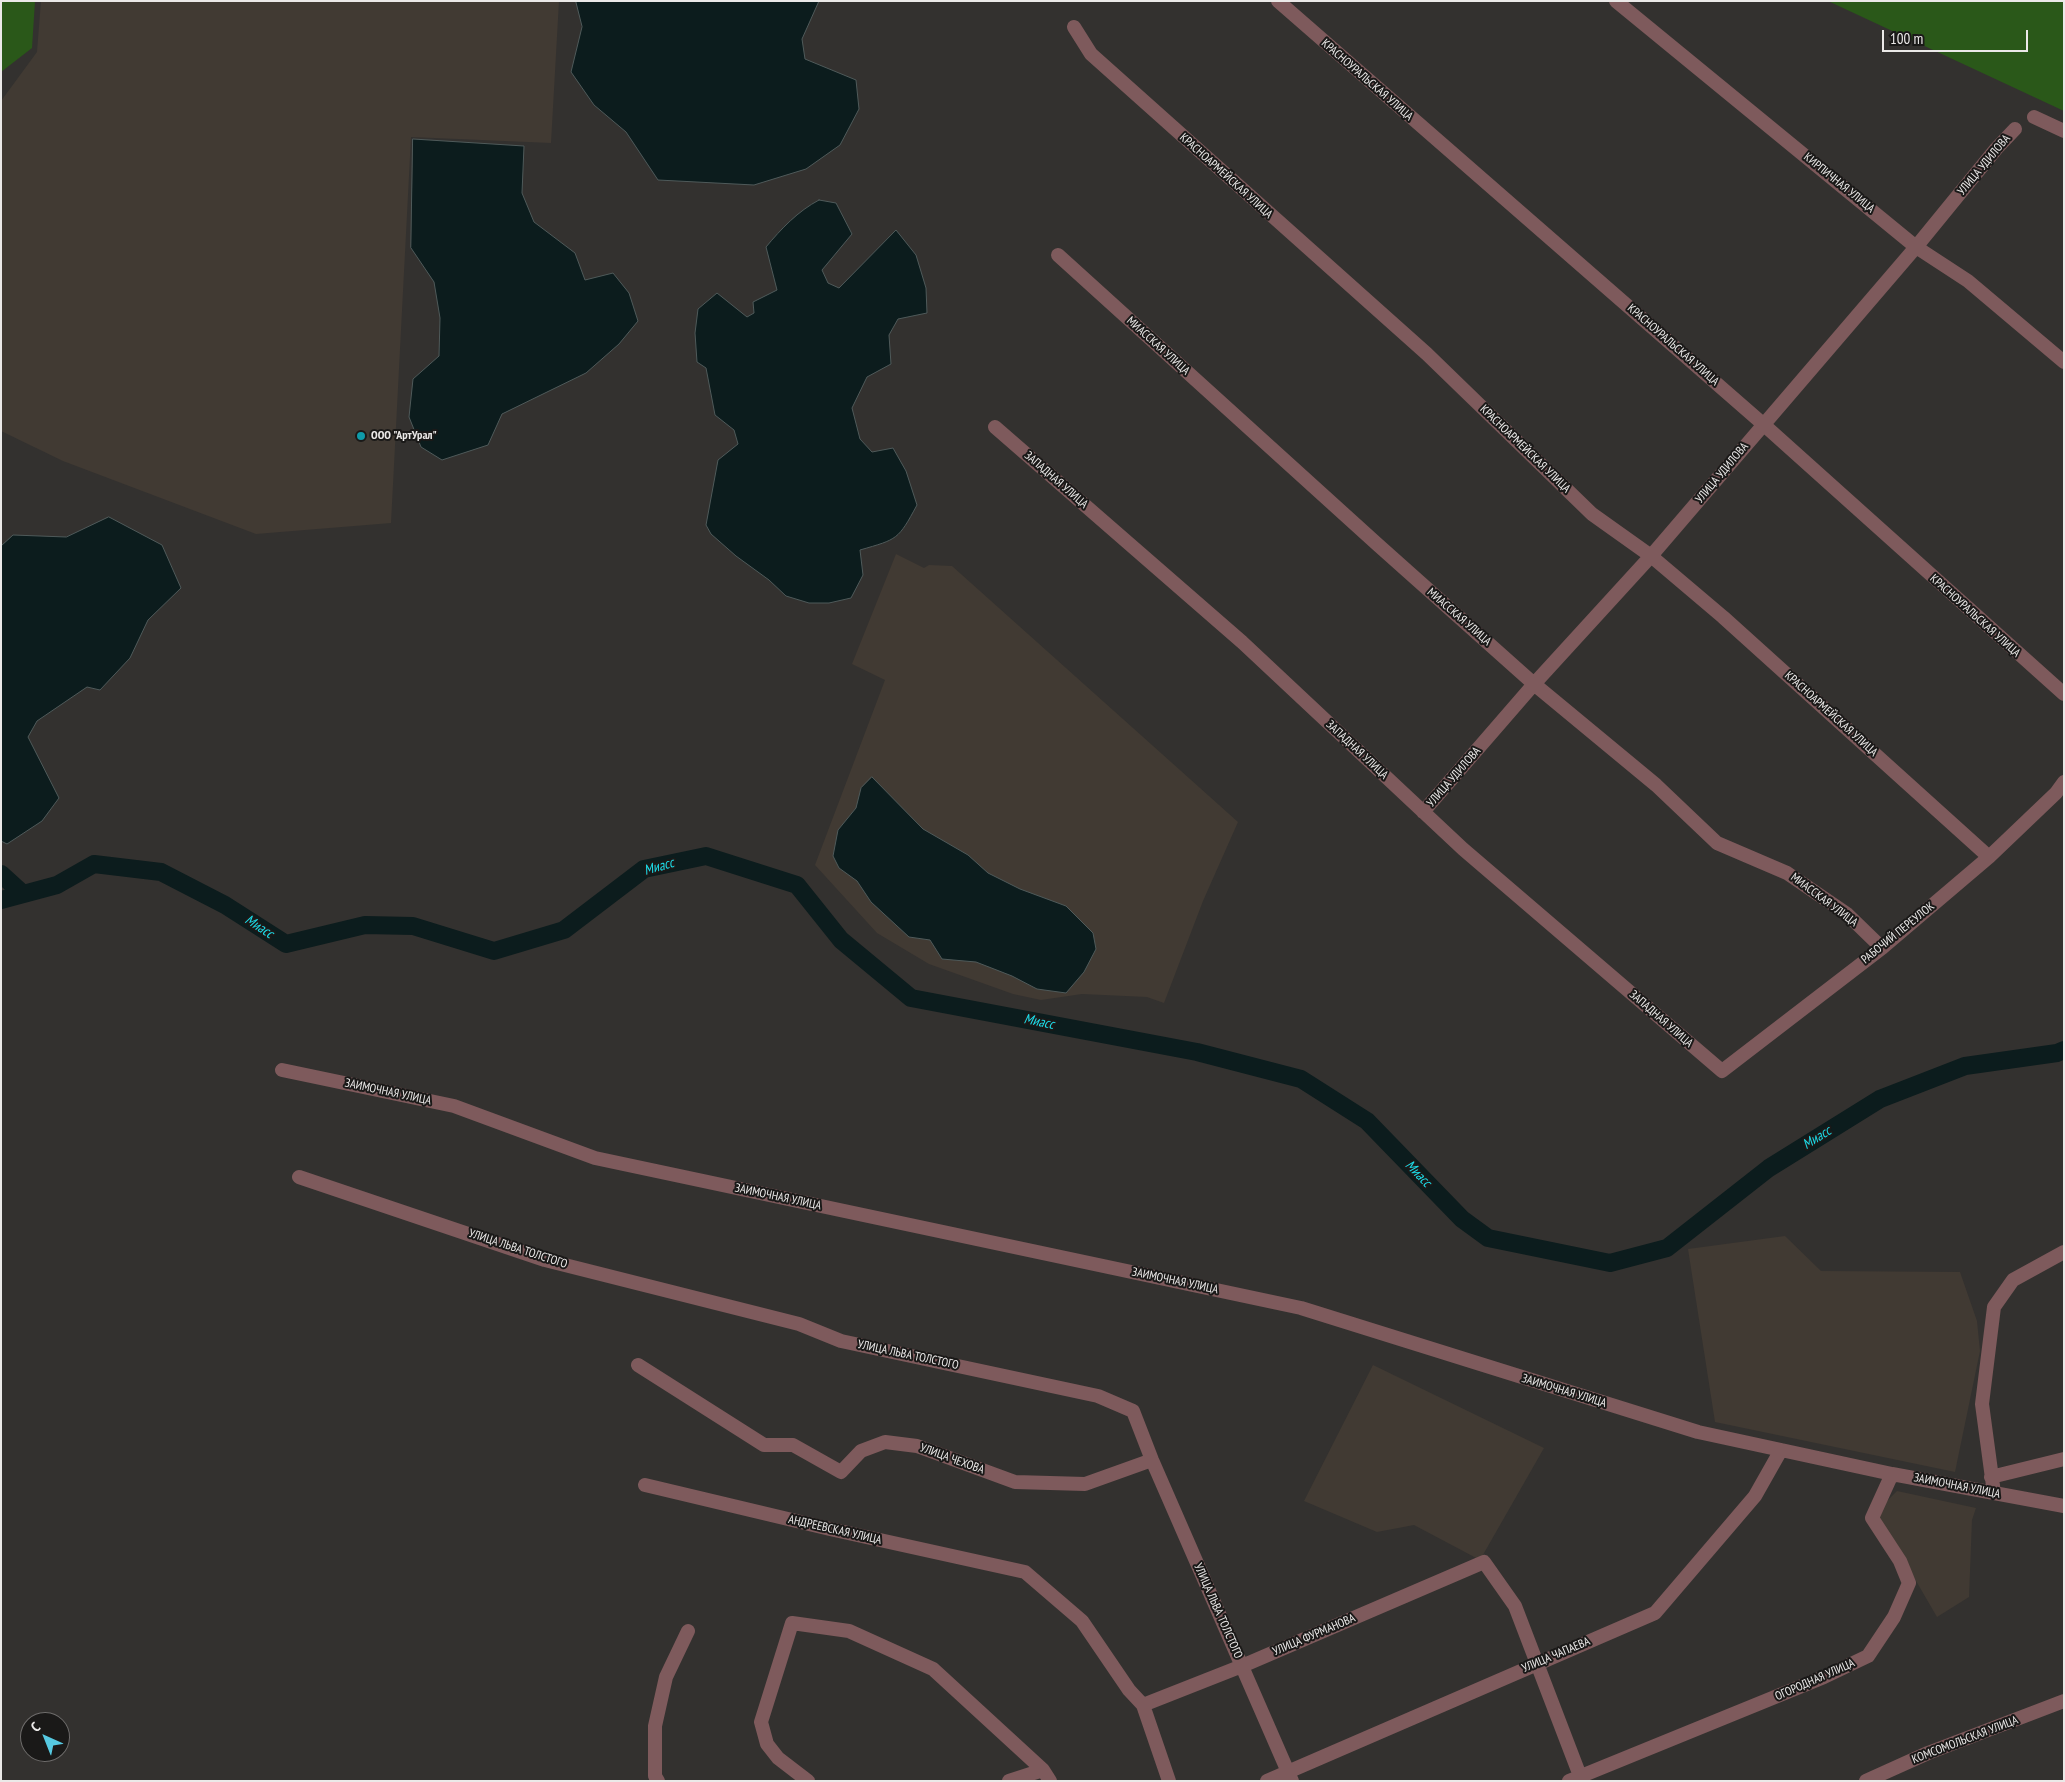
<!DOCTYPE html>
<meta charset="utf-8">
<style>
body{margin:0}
#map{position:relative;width:2065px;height:1782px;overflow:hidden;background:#33312f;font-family:"PT Sans Narrow",sans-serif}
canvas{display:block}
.frame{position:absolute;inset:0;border:2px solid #ebe9e8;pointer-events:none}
.north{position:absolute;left:20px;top:1712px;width:50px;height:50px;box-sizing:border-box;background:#1a1918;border:1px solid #6e6c6b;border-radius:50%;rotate:316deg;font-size:14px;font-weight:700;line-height:20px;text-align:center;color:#ebe9e8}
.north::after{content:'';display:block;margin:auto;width:18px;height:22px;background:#56c9e1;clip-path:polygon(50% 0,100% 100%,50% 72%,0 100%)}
.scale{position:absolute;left:1882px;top:30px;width:146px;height:22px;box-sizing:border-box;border:2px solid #ebe9e8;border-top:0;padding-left:6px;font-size:15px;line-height:18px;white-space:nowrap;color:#ebe9e8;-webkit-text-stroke:4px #1a1918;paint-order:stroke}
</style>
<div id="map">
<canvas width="2065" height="1782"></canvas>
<div class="frame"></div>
<div class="north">С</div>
<div class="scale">100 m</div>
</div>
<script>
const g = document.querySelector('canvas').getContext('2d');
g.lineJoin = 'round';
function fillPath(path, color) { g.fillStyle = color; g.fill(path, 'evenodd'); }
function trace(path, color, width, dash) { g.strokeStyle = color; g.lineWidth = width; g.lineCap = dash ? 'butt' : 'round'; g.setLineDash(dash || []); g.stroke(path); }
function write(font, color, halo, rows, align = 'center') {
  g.font = font + ' "PT Sans Narrow",sans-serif'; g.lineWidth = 4; g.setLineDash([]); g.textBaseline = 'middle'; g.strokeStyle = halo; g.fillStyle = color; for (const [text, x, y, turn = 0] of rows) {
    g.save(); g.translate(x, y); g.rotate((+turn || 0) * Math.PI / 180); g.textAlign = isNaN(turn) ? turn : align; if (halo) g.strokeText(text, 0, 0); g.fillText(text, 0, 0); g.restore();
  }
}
fillPath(new Path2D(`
 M41 1H559L551 143 411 137 391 523 256 534 63 461 1 431V101L37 52Z
 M896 554 924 568 929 565 952 566 1238 822 1203 901 1164 1003 1147 997 1082 994 1041 1000 1013 994 929 964 877 933 815 865 885 680 852 664Z
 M1785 1236 1821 1271 1960 1272 1977 1321 1980 1351 1955 1472 1715 1422 1688 1249Z
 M1373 1365 1544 1448 1480 1560 1414 1525 1377 1532 1304 1501Z
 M1897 1491 1976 1508 1972 1520 1969 1597 1937 1617 1876 1512Z`), '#413a33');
fillPath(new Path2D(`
 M1 1H35L32 48 1 72Z
 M1828 1H2064V111Z`), '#2a5819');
const water = new Path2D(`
 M576 1H819L802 39 805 59 856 80 859 109 840 145 806 169 754 185 658 180 626 132 594 105 571 72 582 27Z
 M413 139 524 146 522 193 534 222 575 253 585 280 613 273 629 293 638 321 619 344 586 373 502 414 488 445 442 460 421 447 409 417 413 379 439 356 440 318 434 282 411 248Z
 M819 200 836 203 852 234 822 270 828 283 839 288 896 230 916 255 926 288 927 313 898 319 889 335 891 364 867 377 852 408 860 439 872 452 893 448 906 471 917 505C898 540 898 539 860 550L863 575 851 598 829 603H809L786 596 769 580 736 556 711 534 706 525 718 460 738 444 734 430 715 415 706 368 697 362 695 333 698 309 717 293 747 317 754 313 753 302 777 290 766 247C781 229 798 211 819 200Z
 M109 517 162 545 181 588 148 620 130 658 100 690 87 687 37 721 28 737 59 798 42 821 7 844 1 841V546L13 535 66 537Z
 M872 777 923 829 968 855 988 873 1020 889 1066 906 1093 933 1096 949 1084 972 1066 993 1037 989 1012 976 976 962 942 959 930 940 909 937 871 902 857 881 839 868 833 856 838 830 856 808 861 788Z`);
fillPath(water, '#0c1c1d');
trace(water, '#4f5a5a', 1);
trace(new Path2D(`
 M1 874 23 894
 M1 900 57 885 94 864 161 872 225 905 286 944 365 925 413 926 494 951 564 930 644 869 706 856 797 885 841 940 911 998 1197 1052 1301 1079 1367 1121 1462 1219 1488 1238 1610 1263 1667 1248 1769 1168 1880 1099 1965 1066 2057 1053 2064 1050`), '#0c1c1d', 18);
trace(new Path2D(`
 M1278 1 1763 424 2064 694
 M1616 1 1916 247 1968 281 2064 362
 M1074 27 1091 54 1427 354 1592 514 1651 556 1723 617 1989 857
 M2034 117 2064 131
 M1058 255 1377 544 1534 684 1656 785 1717 843 1787 873 1847 914 1882 948
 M995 427 1242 642 1463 849 1722 1071 1882 948 1989 857 2056 793 2064 782
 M1423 812 1534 684 1651 556 1916 247 1996 149 2015 129
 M282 1070 454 1106 595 1158 1301 1308 1698 1432 1892 1474 2064 1506
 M299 1177 545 1260 799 1324 841 1341 1098 1396 1133 1411 1152 1460 1292 1781
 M638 1365 764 1445H793L841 1472 861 1451 885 1442 917 1446 1015 1482 1085 1484 1152 1460
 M1991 1477 2064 1459
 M645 1485 830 1529 1025 1572 1082 1621 1129 1690 1143 1705 1169 1781
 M1994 1493 1982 1404 1994 1307 2013 1280 2064 1252
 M1143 1705 1242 1666 1484 1562 1515 1606 1582 1781
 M658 1781 655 1776V1726L666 1677 688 1631
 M808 1781 778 1758 767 1744 761 1722 792 1623 849 1631 933 1669 1043 1770 1050 1781
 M1009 1781 1043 1770
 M1267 1781 1655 1613 1755 1496 1781 1450
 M1569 1781 1824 1677 1868 1656 1894 1617 1909 1583 1900 1561 1872 1518 1892 1474
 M1866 1781 1928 1753 2064 1701`), '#7e5a5c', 14);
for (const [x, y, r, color] of [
 [361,436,5,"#0f9aa8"]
]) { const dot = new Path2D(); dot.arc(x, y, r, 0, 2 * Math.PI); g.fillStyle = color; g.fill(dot); trace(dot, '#1a1918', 2); }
write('12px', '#ebe9e8', '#1a1918', [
 ["КРАСНОУРАЛЬСКАЯ УЛИЦА",1367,80,41],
 ["УЛИЦА УДИЛОВА",1984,165,-50],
 ["КРАСНОАРМЕЙСКАЯ УЛИЦА",1226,176,42],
 ["КИРПИЧНАЯ УЛИЦА",1839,183,39],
 ["КРАСНОУРАЛЬСКАЯ УЛИЦА",1673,345,41],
 ["МИАССКАЯ УЛИЦА",1158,346,42],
 ["КРАСНОАРМЕЙСКАЯ УЛИЦА",1525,449,44],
 ["УЛИЦА УДИЛОВА",1722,473,-50],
 ["ЗАПАДНАЯ УЛИЦА",1056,480,41],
 ["КРАСНОУРАЛЬСКАЯ УЛИЦА",1975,616,42],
 ["МИАССКАЯ УЛИЦА",1459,617,41],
 ["КРАСНОАРМЕЙСКАЯ УЛИЦА",1831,714,42],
 ["ЗАПАДНАЯ УЛИЦА",1357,750,43],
 ["УЛИЦА УДИЛОВА",1454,777,-49],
 ["МИАССКАЯ УЛИЦА",1824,900,37],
 ["РАБОЧИЙ ПЕРЕУЛОК",1898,933,-39],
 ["ЗАПАДНАЯ УЛИЦА",1661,1019,41],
 ["ЗАИМОЧНАЯ УЛИЦА",388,1092,12],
 ["ЗАИМОЧНАЯ УЛИЦА",778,1197,12],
 ["УЛИЦА ЛЬВА ТОЛСТОГО",518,1249,18],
 ["ЗАИМОЧНАЯ УЛИЦА",1175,1281,12],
 ["УЛИЦА ЛЬВА ТОЛСТОГО",908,1355,12],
 ["ЗАИМОЧНАЯ УЛИЦА",1564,1391,17],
 ["УЛИЦА ЧЕХОВА",952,1459,20],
 ["ЗАИМОЧНАЯ УЛИЦА",1957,1486,11],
 ["АНДРЕЕВСКАЯ УЛИЦА",835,1530,13],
 ["УЛИЦА ЛЬВА ТОЛСТОГО",1218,1611,66],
 ["УЛИЦА ФУРМАНОВА",1314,1635,-23],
 ["УЛИЦА ЧАПАЕВА",1556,1655,-23],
 ["ОГОРОДНАЯ УЛИЦА",1815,1680,-24],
 ["КОМСОМОЛЬСКАЯ УЛИЦА",1965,1740,-21]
]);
write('bold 12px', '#ebe9e8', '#1a1918', [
 ["ООО \"АртУрал\"",371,436]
], 'left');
write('italic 14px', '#1ddeeb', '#1a1918', [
 ["Миасс",659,867,-16],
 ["Миасс",259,927,33],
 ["Миасс",1039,1022,11],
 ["Миасс",1817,1138,-32],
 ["Миасс",1418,1174,46]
]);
</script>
